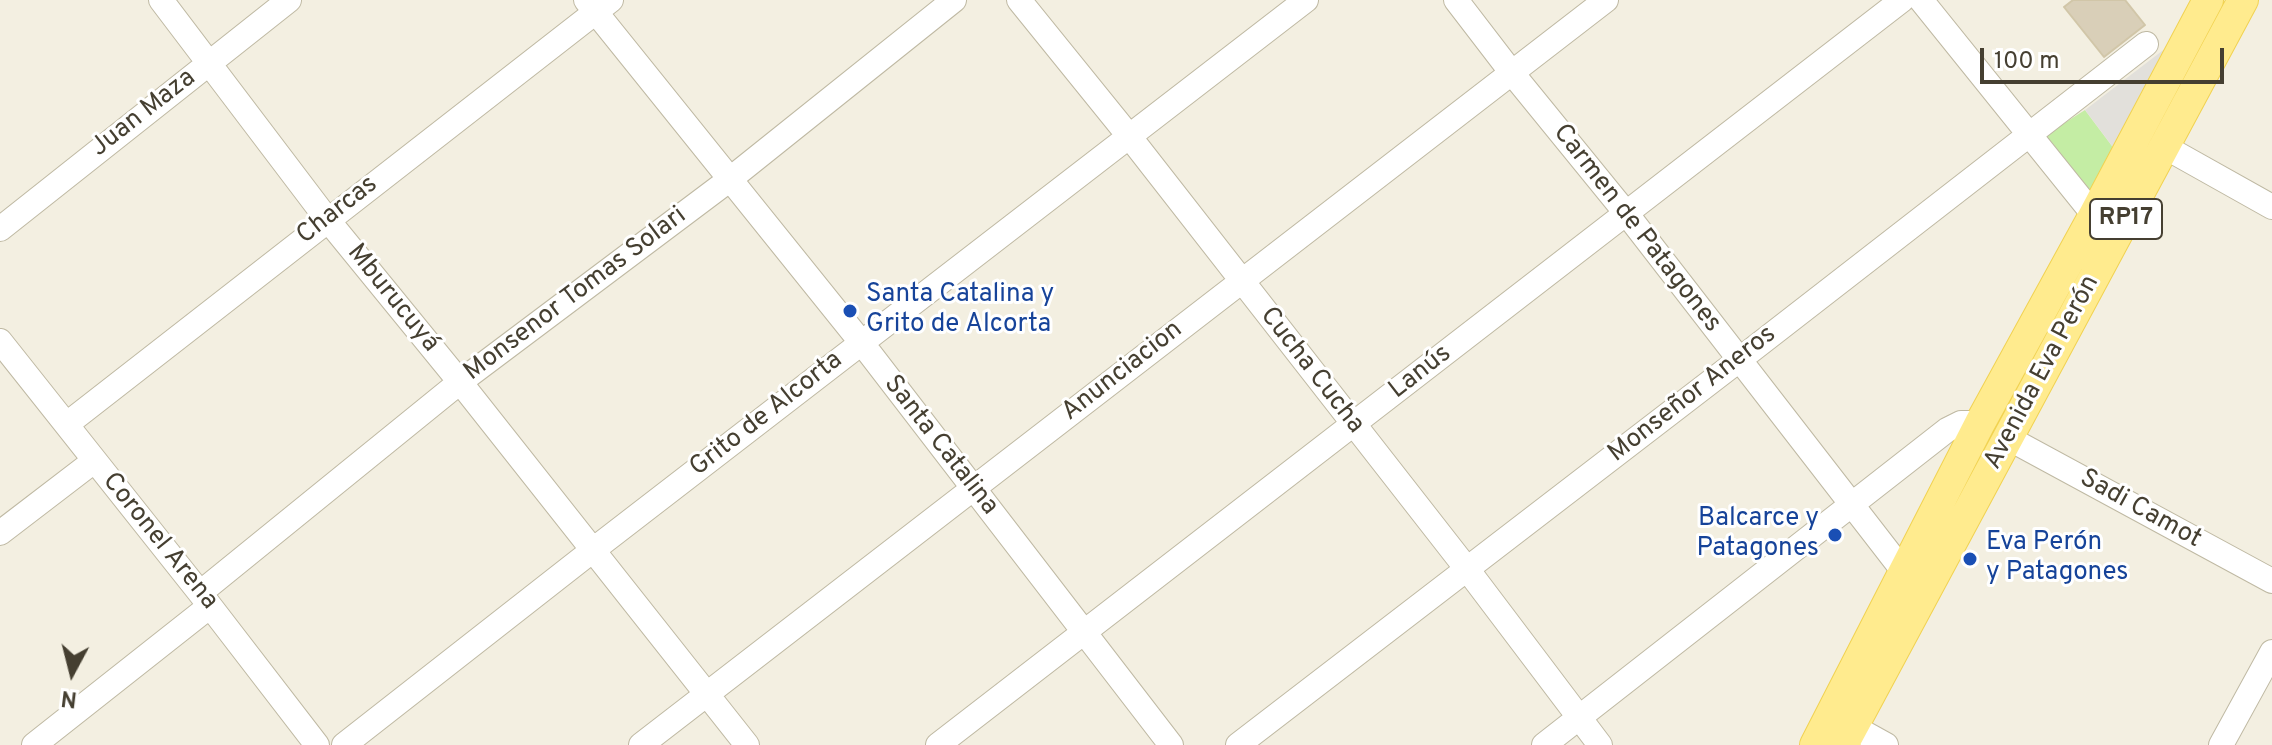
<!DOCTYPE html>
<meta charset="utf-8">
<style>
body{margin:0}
#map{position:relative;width:2272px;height:745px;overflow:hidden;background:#f3efe1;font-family:Overpass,sans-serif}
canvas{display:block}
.north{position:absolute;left:32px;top:633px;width:80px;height:80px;-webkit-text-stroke:6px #fff;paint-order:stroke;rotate:187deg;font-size:22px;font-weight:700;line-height:32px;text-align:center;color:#453f31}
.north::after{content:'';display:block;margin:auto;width:28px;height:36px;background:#453f31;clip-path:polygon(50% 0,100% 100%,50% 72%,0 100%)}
.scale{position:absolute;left:1980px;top:48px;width:244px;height:36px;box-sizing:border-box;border:4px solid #453f31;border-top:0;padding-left:10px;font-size:24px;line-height:28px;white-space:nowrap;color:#453f31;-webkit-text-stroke:6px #fff;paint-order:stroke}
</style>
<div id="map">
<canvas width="2272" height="745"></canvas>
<div class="north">N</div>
<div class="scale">100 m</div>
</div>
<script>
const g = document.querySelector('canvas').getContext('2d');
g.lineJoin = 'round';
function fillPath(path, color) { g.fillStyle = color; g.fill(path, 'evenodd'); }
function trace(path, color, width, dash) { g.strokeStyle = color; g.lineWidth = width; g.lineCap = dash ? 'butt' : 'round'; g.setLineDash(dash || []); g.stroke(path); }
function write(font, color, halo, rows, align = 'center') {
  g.font = font + ' Overpass,sans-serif'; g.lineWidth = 6; g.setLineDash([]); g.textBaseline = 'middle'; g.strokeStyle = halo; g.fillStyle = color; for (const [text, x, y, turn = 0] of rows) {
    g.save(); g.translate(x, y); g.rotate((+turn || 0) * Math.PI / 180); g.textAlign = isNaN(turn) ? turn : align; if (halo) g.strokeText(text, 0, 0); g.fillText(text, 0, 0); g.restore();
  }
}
fillPath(new Path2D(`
 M2085 110 2118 154 2092 195 2044 136Z`), '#c4eda4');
fillPath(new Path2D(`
 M2175 41 2118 154 2085 110Z`), '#e2e0db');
const building = new Path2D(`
 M2073 0H2125L2145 25 2104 57 2064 7Z`);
fillPath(building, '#d9cfb8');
trace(building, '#d1c6a8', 2);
const minor = new Path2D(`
 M161 0 327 219 460 382 747 745
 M586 0 861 342 1171 745
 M1019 0 1129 136 1467 569 1600 745
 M1456 0 1512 73 1626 213 1904 572
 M1921 0 2094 215
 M2165 147 2272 207
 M0 229 289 0
 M0 341 200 593 317 745
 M67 424 611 0
 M2008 438 2272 581
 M0 533 94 461
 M200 593 460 382 729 180 954 0
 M1839 719 1886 745
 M34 745 210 606
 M344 745 593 550 1306 0
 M641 745 1606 0
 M938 745 1902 0
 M1238 745 1739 360 2146 44
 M1544 745 1947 430 1961 423H1980
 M2221 745 2272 652`);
const major = new Path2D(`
 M1815 745 1980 423 2094 215 2208 0
 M1843 745 2243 0`);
trace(minor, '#bfb9a3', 26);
trace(major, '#f1d251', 32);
trace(minor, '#fff', 24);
trace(major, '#ffeb8e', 30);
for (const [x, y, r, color] of [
 [850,311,8,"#1a4fb4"],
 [1835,535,8,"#1a4fb4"],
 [1970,559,8,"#1a4fb4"]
]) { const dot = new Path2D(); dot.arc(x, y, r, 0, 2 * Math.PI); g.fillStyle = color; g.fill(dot); trace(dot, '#fff', 3); }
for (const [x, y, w] of [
 [2126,219,72]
]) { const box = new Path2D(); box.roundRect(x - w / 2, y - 20, w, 40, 6); g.fillStyle = '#fff'; g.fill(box); trace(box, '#453f31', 2); }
write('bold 24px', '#453f31', null, [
 ["RP17",2126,219]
]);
write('26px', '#453f31', '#fff', [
 ["Juan Maza",144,114,-38],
 ["Charcas",338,211,-38],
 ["Carmen de Patagones",1636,229,52],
 ["Monsenor Tomas Solari",576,295,-37],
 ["Mburucuyá",392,299,51],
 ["Cucha Cucha",1311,371,52],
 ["Anunciacion",1123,372,-38],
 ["Lanús",1421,373,-38],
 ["Avenida Eva Perón",2043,373,-62],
 ["Monseñor Aneros",1693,395,-38],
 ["Grito de Alcorta",767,415,-38],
 ["Santa Catalina",940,446,52],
 ["Sadi Camot",2140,510,29],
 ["Coronel Arena",159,542,51]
]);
write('26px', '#164399', '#fff', [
 ["Santa Catalina y",866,296],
 ["Grito de Alcorta",866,326],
 ["Balcarce y",1819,520,"right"],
 ["Patagones",1819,550,"right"],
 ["Eva Perón",1986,544],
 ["y Patagones",1986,574]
], 'left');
</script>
